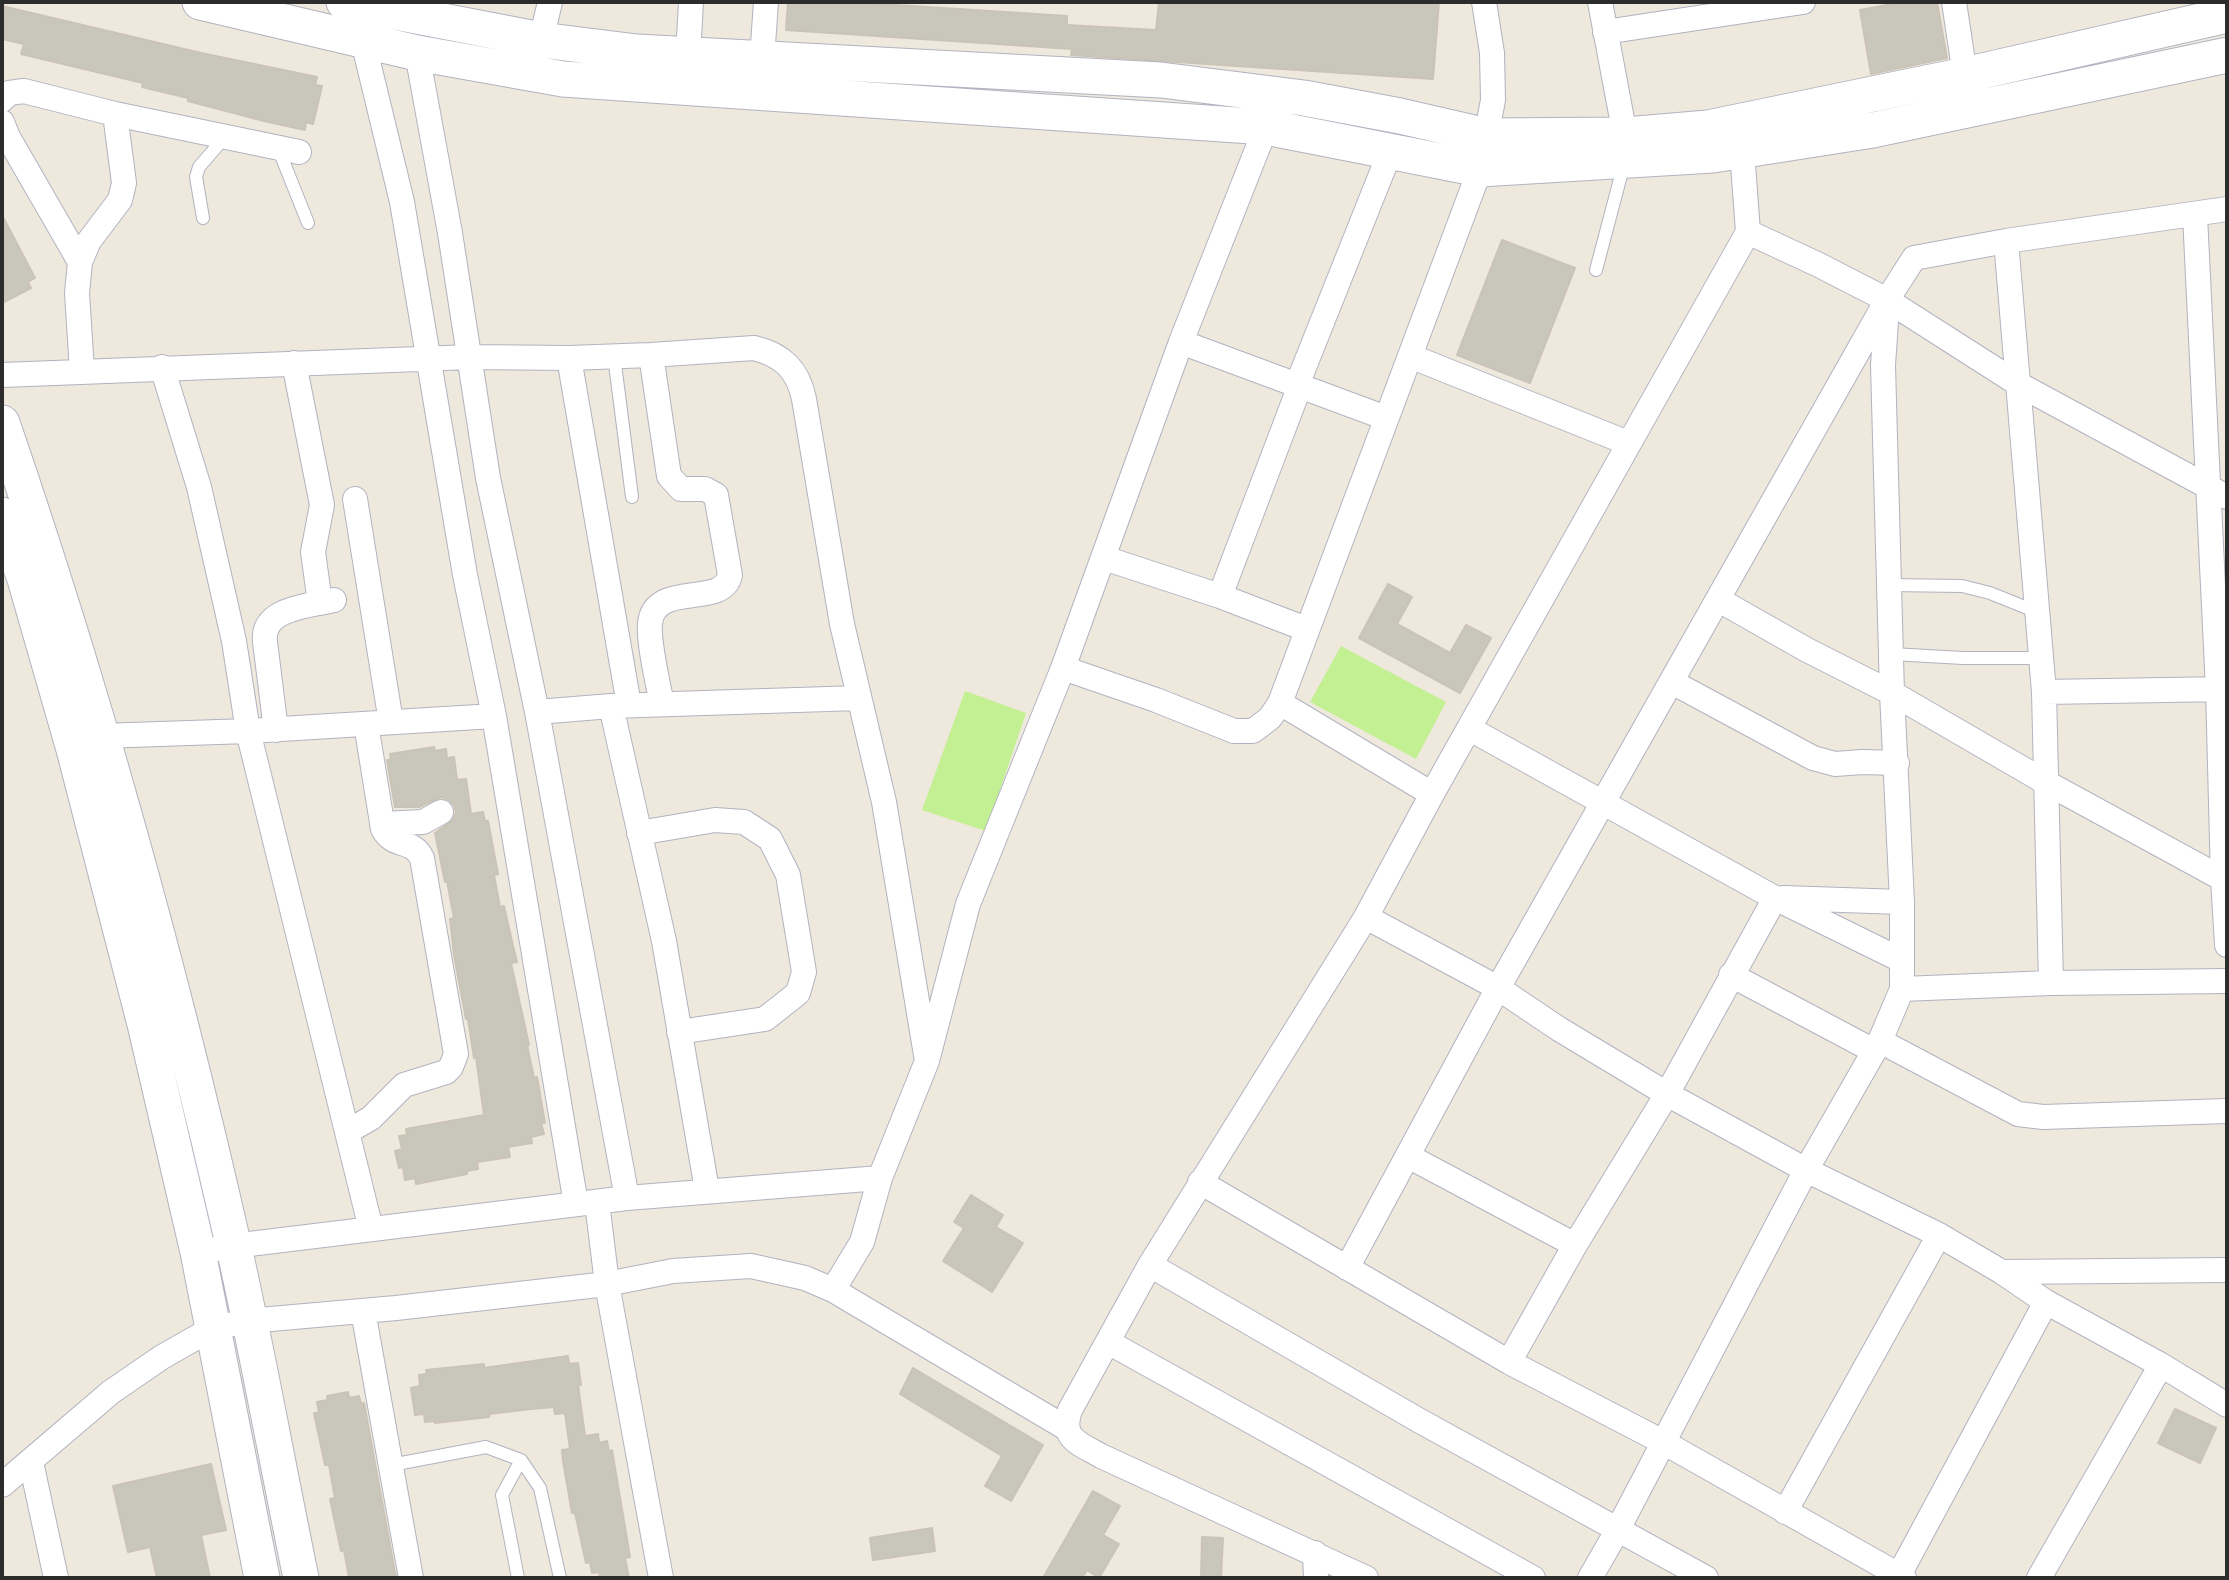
<!DOCTYPE html>
<style>
body{margin:0}
#map{position:relative;width:2229px;height:1580px;overflow:hidden;background:#eee8dd;font-family:"Nunito Sans",sans-serif}
canvas{display:block}
.frame{position:absolute;inset:0;border:4px solid #2c2c2c;pointer-events:none}
</style>
<div id="map">
<canvas width="2229" height="1580"></canvas>
<div class="frame"></div>
</div>
<script>
const g = document.querySelector('canvas').getContext('2d');
g.lineJoin = 'round';
function fillPath(path, color) { g.fillStyle = color; g.fill(path, 'evenodd'); }
function trace(path, color, width, dash) { g.strokeStyle = color; g.lineWidth = width; g.lineCap = dash ? 'butt' : 'round'; g.setLineDash(dash || []); g.stroke(path); }
fillPath(new Path2D(`
 M1341 646 1446 702 1416 759 1310 702Z
 M965 691 1026 713 986 831 922 810Z`), '#c3f092');
const building = new Path2D(`
 M788 2H850L1067 16V25L1156 30 1159 2H1439L1433 79 1071 55 1072 49 786 30Z
 M1903 2H1937L1947 58 1871 74 1860 10Z
 M2 6 201 53 317 77 315 85 322 86 313 124 306 122 305 130 264 121 188 101V98L142 87 143 83 21 54 24 44 2 39Z
 M2 215 35 278 28 282 31 288 2 303Z
 M1502 240 1575 268 1530 383 1457 355Z
 M1388 584 1412 597 1397 624 1450 653 1466 625 1491 638 1460 693 1359 638Z
 M434 747 435 751 446 749 447 758 454 757 457 780 466 779 471 814 483 812 485 821H488L498 874 494 875 500 907 504 906 513 946 517 962 511 963 529 1045H527L534 1078 537 1077 545 1123H541L544 1134 531 1137 532 1143 508 1147 510 1157 477 1162 478 1169 467 1171V1174L416 1184 415 1178 405 1180 403 1167 399 1168 395 1151 402 1149 399 1136 407 1135 406 1129 484 1115 476 1057 474 1058 468 1019H466L454 955 450 919 454 918 447 881 445 882 435 833 453 820 456 813 454 805 449 800 441 797 419 807H395L387 760H391L390 754Z
 M971 1195 1003 1215 996 1227 1023 1243 992 1292 943 1261 964 1228 954 1222Z
 M568 1356 569 1364 578 1363 581 1385H578L585 1436 598 1434 599 1443 607 1441 609 1452 612 1450 630 1557 625 1558 629 1578H600L599 1572 592 1573 590 1562 586 1563 575 1513H572L563 1461 562 1450 570 1449 565 1413 555 1414 554 1407 531 1409 489 1414V1417L435 1423V1421L425 1422 424 1414 415 1415 411 1388 420 1386 419 1375 427 1374 426 1370 484 1364V1368Z
 M913 1368 1043 1445 1011 1501 985 1486 1002 1456 900 1394Z
 M348 1392 349 1398 359 1396 361 1404 364 1403 396 1578H349L344 1550 341 1551 330 1499 335 1498 329 1465H325L314 1413H319L317 1402 328 1400 327 1396Z
 M2175 1409 2216 1428 2200 1463 2158 1443Z
 M211 1464 226 1530 201 1535 210 1578H157L150 1547 128 1552 113 1486Z
 M1093 1491 1120 1506 1103 1535 1119 1544 1099 1578 1087 1570 1082 1578H1043Z
 M932 1528 935 1551 873 1560 870 1538Z
 M1202 1537 1223 1538 1221 1578H1201Z`);
fillPath(building, '#c9c6bc');
trace(building, '#cac4b6', 2);
const lane = new Path2D(`
 M278 148 308 223
 M203 218 196 177 199 167 225 137
 M1596 270 1624 164
 M614 356 632 497
 M1889 585 1962 586 1990 593 2037 612
 M1892 654 1963 658H2041
 M391 1465 486 1447 521 1460 540 1488 560 1578
 M518 1578 502 1495 521 1460`);
const street = new Path2D(`
 M1600 2 1625 135
 M1954 2 1965 75
 M1605 32 1803 2
 M541 40 550 2
 M363 41 402 202 465 575 494 716 576 1204
 M417 53 450 233 488 478 537 712 627 1198
 M688 56 691 2
 M762 59 766 2
 M2 100 9 93 24 91 115 114 299 152
 M2 122 8 137 80 262
 M1266 127 1181 342 1063 668 1156 700 1234 731H1253L1270 718 1280 703 1480 169 1493 100 1492 53 1484 2
 M2195 215 2218 689 2223 879 2227 945
 M1748 232 1819 265 1887 300 2020 385 2227 497
 M2006 241 2044 692 2051 983
 M1181 342 1386 418
 M651 355 669 476 681 489H705L716 495 730 575C723 609 655 580 650 623 648 641 658 684 662 704
 M1410 356 1628 443
 M569 358 629 705
 M294 363 322 505 313 552 320 603
 M162 367 199 487 234 641 248 731 371 1229
 M82 371 77 293 80 262 89 241 120 200 124 183 115 114
 M2 375 471 357 569 358 651 355 754 348C783 355 798 370 804 399L842 624 884 802 927 1061
 M355 499 391 722
 M1104 558 1220 596 1306 629
 M1220 596 1296 396 1297 385 1390 152
 M1719 600 1807 650 1892 693 2047 783 2223 879
 M1672 682 1813 758 1835 764 1862 762 1897 763
 M2044 692 2227 689
 M1280 703 1432 794
 M611 706 664 941 707 1190
 M537 712 611 706 859 698
 M1470 729 1775 898 1667 1094 1575 1245 1509 1362
 M276 730 265 642C261 608 309 606 334 600
 M101 736 248 731 494 716
 M382 824 423 822 441 812
 M639 833 715 820 744 822 770 839 788 875 804 972 798 993 765 1019 679 1032
 M1775 898 1901 960
 M1783 898 1902 902
 M1366 917 1498 988 1559 1029 1667 1094 1806 1170 1939 1235 2002 1272 2046 1302 2161 1365 2227 1405
 M1731 975 1874 1051
 M1902 989 2051 983 2227 981
 M1880 1041 2018 1114 2043 1117 2227 1111
 M347 1132 371 1118 404 1085 446 1072 451 1067 456 1054 422 858C412 838 394 849 383 829L366 724
 M1408 1156 1575 1245
 M1200 1182 1509 1362 1663 1442 1904 1578
 M597 1202 607 1284 661 1578
 M198 1252 233 1246 627 1198 880 1178
 M1150 1265 1420 1421 1706 1578
 M1347 1268 1498 988 1887 300 1914 258 2006 241 2227 209
 M2002 1272 2227 1270
 M833 1290 862 1242 880 1178 927 1061 968 904 1063 668
 M363 1311 411 1578
 M1108 1342 1533 1578
 M31 1462 56 1578
 M2 1485 111 1392 162 1357 213 1328 248 1321 396 1308 607 1284 673 1271 751 1266 805 1278 833 1290 1066 1428
 M1785 1512 1939 1235
 M1315 1553 1316 1578
 M1899 1575 2046 1302
 M1366 1578 1101 1456C1079 1443 1060 1439 1070 1410L1150 1265 1366 917 1432 794 1748 232 1742 151
 M1590 1578 1617 1531 1806 1170 1880 1041 1902 989V902L1892 693 1883 365 1887 308
 M2039 1578 2161 1365`);
const secondary = new Path2D(`
 M200 2 417 53 563 79 1266 127 1480 169 1713 155 1873 130 2227 55
 M344 2 541 40 637 52 1161 80 1304 98 1400 116 1487 136 1625 135 1708 128 1965 75 2227 15
 M2 423C94 691 170 966 233 1243 258 1354 278 1467 301 1578
 M2 515 25 579 75 753 145 1024 198 1252 262 1578`);
trace(lane, '#b1b3c0', 14);
trace(street, '#b1b3c0', 26);
trace(secondary, '#b1b3c0', 37);
trace(lane, '#fff', 12);
trace(street, '#fff', 24);
trace(secondary, '#fff', 35);
</script>
